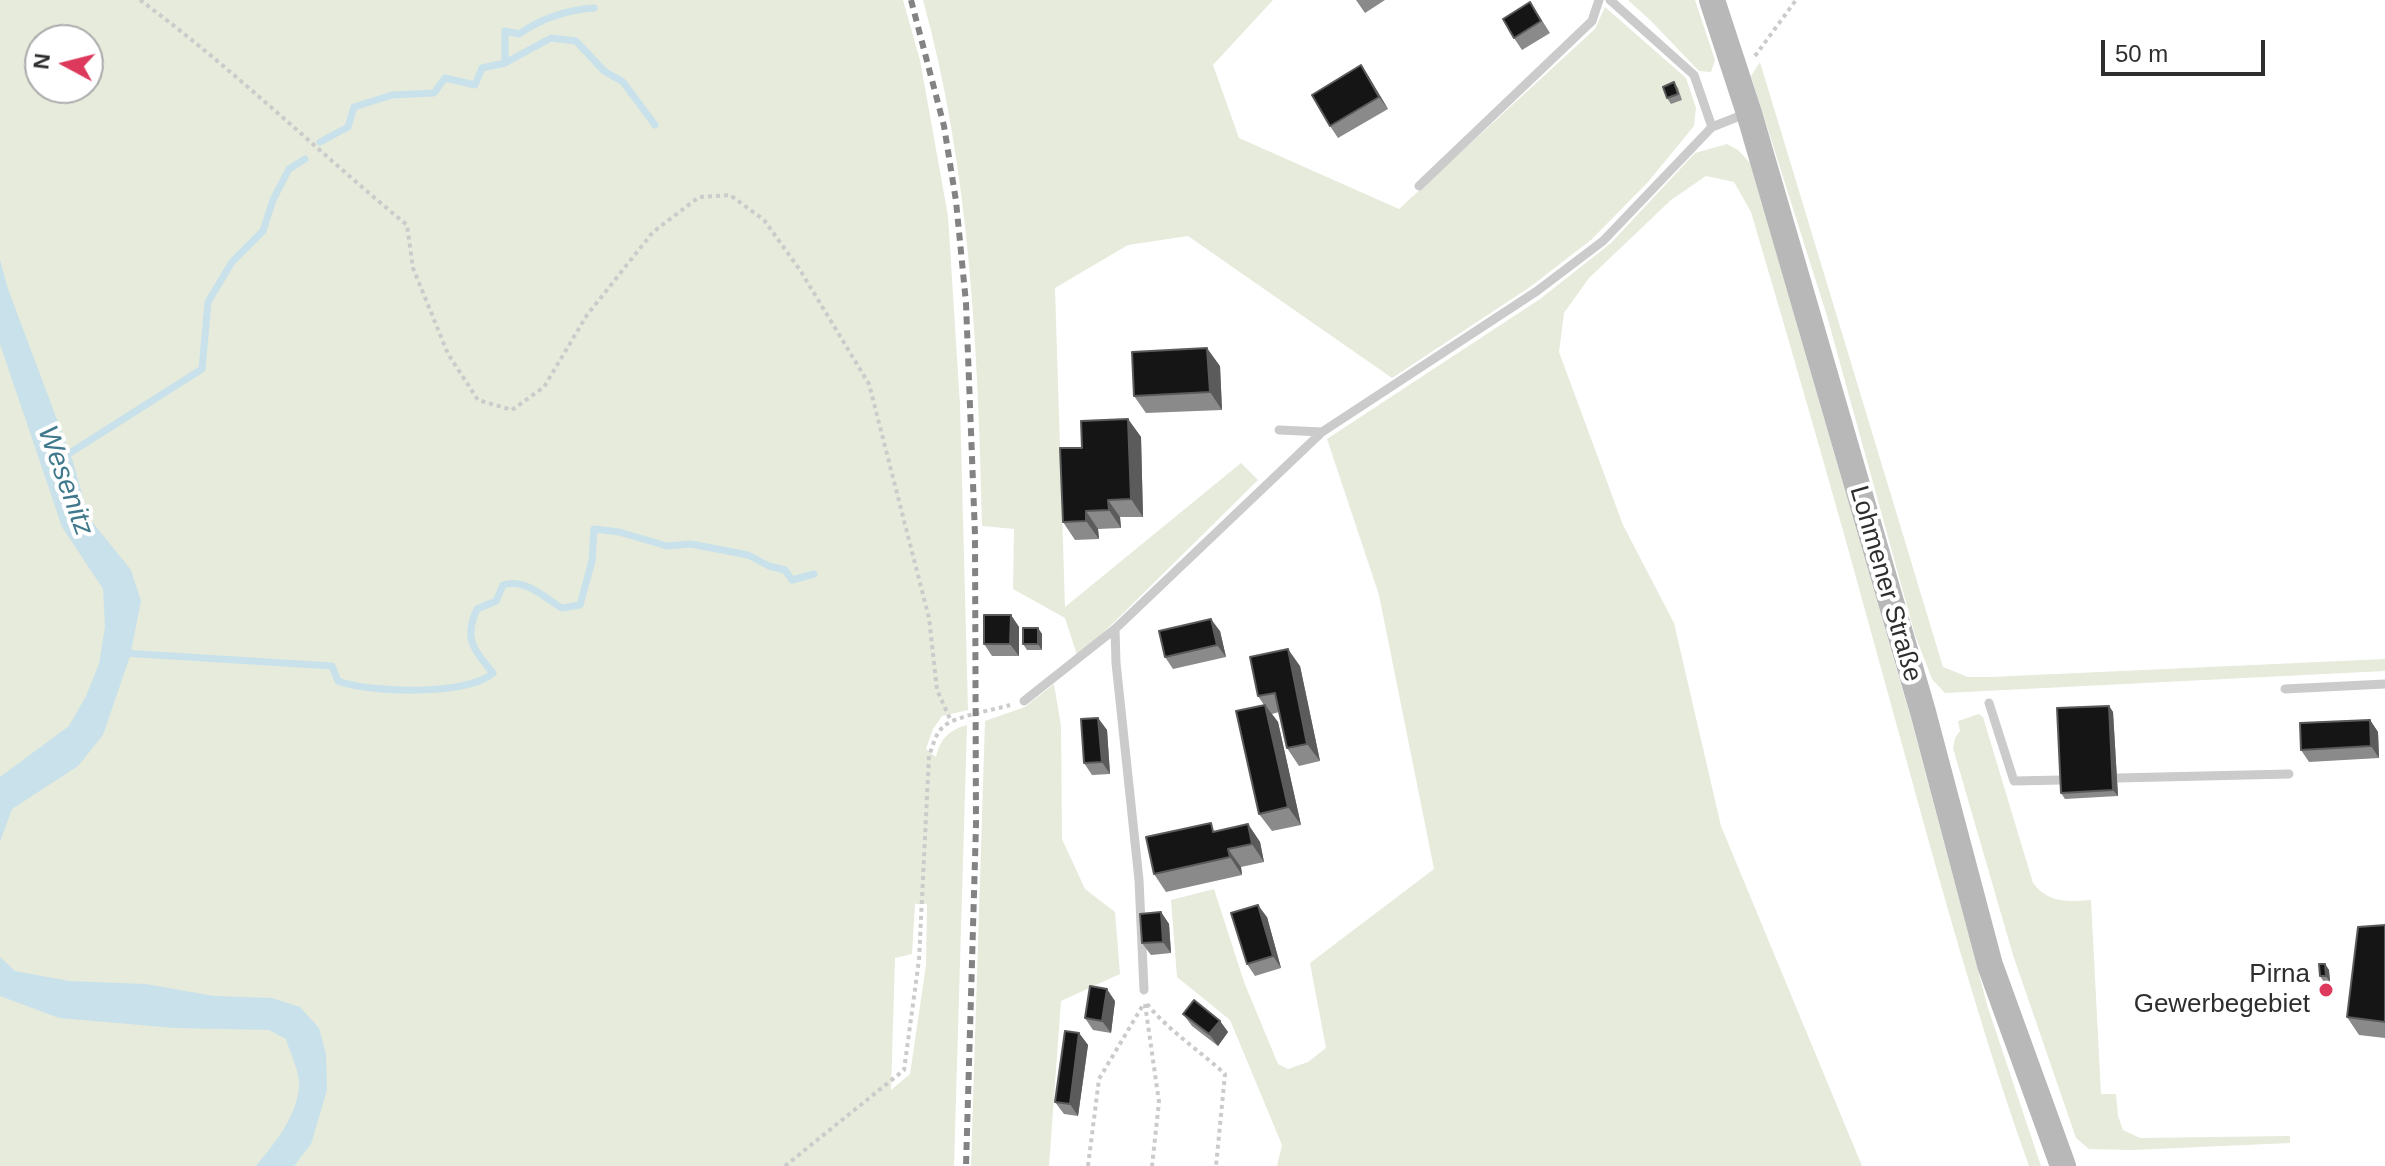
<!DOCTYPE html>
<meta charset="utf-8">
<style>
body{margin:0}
#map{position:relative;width:2385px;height:1166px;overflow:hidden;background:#fff;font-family:Arial,sans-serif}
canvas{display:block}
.north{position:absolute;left:24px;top:24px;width:80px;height:80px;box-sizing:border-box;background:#fff;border:2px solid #ababab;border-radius:50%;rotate:277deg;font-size:22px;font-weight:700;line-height:32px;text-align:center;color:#2e2e2e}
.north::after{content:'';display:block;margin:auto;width:28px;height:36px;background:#dc395c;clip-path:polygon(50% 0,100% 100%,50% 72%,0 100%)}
.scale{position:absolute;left:2101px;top:40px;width:164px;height:36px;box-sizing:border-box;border:4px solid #2e2e2e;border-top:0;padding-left:10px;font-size:24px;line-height:28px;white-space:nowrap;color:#2e2e2e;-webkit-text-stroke:6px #fff;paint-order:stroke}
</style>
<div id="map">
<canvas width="2385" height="1166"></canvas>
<div class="north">N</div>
<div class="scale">50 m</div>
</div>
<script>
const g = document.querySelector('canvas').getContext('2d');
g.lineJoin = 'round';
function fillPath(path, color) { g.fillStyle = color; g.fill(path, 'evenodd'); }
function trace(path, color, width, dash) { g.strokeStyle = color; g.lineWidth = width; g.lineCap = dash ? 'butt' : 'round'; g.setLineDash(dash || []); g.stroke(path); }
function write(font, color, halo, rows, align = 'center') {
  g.font = font + ' Arial,sans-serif'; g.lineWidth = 8; g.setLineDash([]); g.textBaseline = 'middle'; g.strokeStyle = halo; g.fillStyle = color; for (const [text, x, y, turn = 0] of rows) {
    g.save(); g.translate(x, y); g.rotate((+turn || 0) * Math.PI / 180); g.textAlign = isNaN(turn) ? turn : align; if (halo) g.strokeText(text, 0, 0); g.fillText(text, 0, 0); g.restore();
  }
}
fillPath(new Path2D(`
 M0 0H903L920 60 948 216 960 405 968 710 942 716 933 729 926 749 936 757C940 739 949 730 967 725L954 1166H0ZM40 40H88V88H40ZM915 904H927L926 965 910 1074 891 1090 895 958 912 954Z
 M923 0H1273L1213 65 1239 138 1399 209 1595 29 1605 7 1686 78 1696 108 1694 126 1648 182 1591 240 1530 287 1392 378 1188 236 1128 245 1055 288 1065 607 1241 463 1258 480 1096 640 1077 655 1065 618 1013 589 1014 529 982 526C978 350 970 170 923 0Z
 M1628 0H1695L1715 60 1711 72 1699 71 1651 21Z
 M1760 62 1943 667 1968 677H1990L2385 659V671L1945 693 1932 679 1915 635 1827 316 1751 76Z
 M1727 144 1738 150 1750 163 1910 715 1988 1008 2041 1166H2029C1970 1000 1926 830 1879 661 1838 510 1795 361 1751 212L1734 182 1706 176 1671 200 1589 278 1564 313 1559 352 1623 525 1674 623 1721 826 1862 1166H1277L1282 1145 1230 1020 1177 977 1171 900 1214 889 1244 982 1278 1064 1288 1069 1308 1062 1326 1048 1310 963 1434 869 1379 595 1327 439 1540 299 1611 243 1695 153Z
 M1054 684 1061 726 1062 839 1085 889 1115 912 1120 974 1061 1001 1049 1166H971L985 721 1025 707Z
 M1979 714 1983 717 2033 883C2048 903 2068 902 2091 900L2101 1094H2116L2118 1116 2123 1130 2140 1138 2290 1136V1143L2133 1150 2089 1149 2076 1138 2013 955 1953 748 1955 738 1960 731 1958 721Z`), '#e6ebdc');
fillPath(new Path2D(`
 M0 260 8 289 73 462 89 518 131 570 141 601 130 656 103 735 78 766 12 809 0 842V777L69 726 86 696 99 664 105 627 103 589 62 527 0 344Z
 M0 957 15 971 69 981 146 984 214 996 272 998 300 1007 319 1028 326 1054 327 1090 311 1144 294 1166H256C274 1144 296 1118 299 1088 301 1074 290 1053 286 1039L269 1030 175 1028 59 1018 0 996Z`), '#c9e1ea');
trace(new Path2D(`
 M505 63V31L519 34C542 18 567 10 594 8
 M320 142 348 127 354 107 392 95 434 93 445 78 475 85 482 68 505 63 551 38 576 41 604 71 623 82 655 125
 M62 458 202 369 208 302 232 262 263 231 273 200 289 169 305 159
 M123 653 332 666 338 681C368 693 468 696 493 673 474 650 463 639 477 609L496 601 503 585C526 578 543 597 562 608L580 605 592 561 594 529 619 532 667 546 691 544 748 555 769 566 785 570 792 580 814 574`), '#c9e1ea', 7);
trace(new Path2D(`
 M140 0C234 69 317 151 407 225L413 268 448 354 478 400 512 410 544 387 587 315 653 232 699 197 730 195 764 220 800 270 869 384 929 618 937 690 951 721
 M1755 56 1796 0
 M1145 1004 1159 1102 1152 1166
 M1147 1004C1169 1031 1200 1051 1225 1074L1216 1166
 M785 1166 904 1070 919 960 929 756C933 746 935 734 943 727 954 716 994 710 1010 705
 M1088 1166 1099 1079 1143 1005`), '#cbcbcb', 4, [4, 4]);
trace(new Path2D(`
 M1610 0 1694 75 1712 127
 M1419 186 1592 21 1599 0
 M1279 430 1322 432
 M1115 629 1116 663 1139 880 1144 990
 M2285 689 2385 684
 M1024 701 1115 629 1322 432 1537 291 1603 241 1712 127 1745 114
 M1989 703 2014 781 2062 780
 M2118 778 2289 774`), '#cbcbcb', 9);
trace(new Path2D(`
 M1712 0 1749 113 1923 712 1990 965 2063 1166`), '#b8b8b8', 26);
trace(new Path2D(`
 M911 0 944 126 956 201 966 303 975 535 976 825 966 1166`), '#838383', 6, [8, 6]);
fillPath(new Path2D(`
 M1356 0H1385L1365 13Z
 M1538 14 1550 33 1522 50 1514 38Z
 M1361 65 1388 109 1338 138 1330 126Z
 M1674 82 1678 88 1682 100 1671 104 1667 98Z
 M1220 366 1222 410 1146 413 1134 396Z
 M1128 419 1141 437 1143 517H1120L1121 528 1098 529 1099 539 1075 540 1063 522 1082 448Z
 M1011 615 1019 627V656H992L984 644Z
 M1038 628 1042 634V650H1027L1023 644Z
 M1220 631 1226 657 1173 669 1165 657Z
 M1300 666 1320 761 1299 766 1287 748 1279 712 1272 714 1278 722 1301 825 1272 831 1259 814 1264 705 1258 696Z
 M2109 706 2113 712 2118 796 2065 799 2061 793Z
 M1098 718 1107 730 1110 774 1092 775 1084 763Z
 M2370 720 2378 732 2379 758 2309 762 2301 750Z
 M1248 824 1260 842 1264 862 1241 867 1242 875 1166 892 1154 874Z
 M1161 912 1169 924 1171 953 1151 955 1142 943Z
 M1267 917 1281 968 1255 976 1247 964Z
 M2385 925V1038L2359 1035 2347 1017Z
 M2325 964 2329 970 2330 982H2324L2320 976Z
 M1115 1001 1111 1033 1093 1030 1085 1018Z
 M1183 1014 1220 1021 1228 1032 1218 1046 1192 1026Z
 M1079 1033 1088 1045 1078 1116 1064 1114 1055 1102Z`), '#8a8a8a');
fillPath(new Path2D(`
 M1361 65 1369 77 1388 109 1379 97Z
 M1207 348 1220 366 1222 410 1210 392Z
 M1128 419 1141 437 1143 517 1131 499Z
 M1108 500 1120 517 1121 528 1109 510Z
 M1086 511 1098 529 1099 539 1086 521Z
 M1011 615 1019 627V656L1010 644Z
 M1211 619 1220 631 1226 657 1217 645Z
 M1038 628 1042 634V650L1038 644Z
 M1288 649 1300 666 1320 761 1307 744Z
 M1265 705 1278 722 1301 825 1288 807Z
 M2109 706 2113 712 2118 796 2113 790Z
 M1098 718 1107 730 1110 774 1102 762Z
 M2370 720 2378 732 2379 758 2371 746Z
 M1248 824 1260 842 1264 862 1252 844Z
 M1228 849 1241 867 1242 875 1230 857Z
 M1258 905 1267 917 1281 968 1273 956Z
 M1161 912 1169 924 1171 953 1163 942Z
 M2325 964 2329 970 2330 982 2326 976Z
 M1107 989 1115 1001 1111 1033 1102 1021Z
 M1220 1021 1228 1032 1218 1046 1209 1034Z
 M1079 1033 1088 1045 1078 1116 1070 1104Z`), '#5b5b5b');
const building = new Path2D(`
 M1530 2 1541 21 1514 38 1503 19Z
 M1361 65 1379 97 1330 126 1312 95Z
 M1674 82 1678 94 1667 98 1663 87Z
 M1207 348 1210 392 1134 396 1132 352Z
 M1128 419 1131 499 1108 500 1109 510 1086 511V521L1063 522 1060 448H1082L1081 421Z
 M984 615H1011L1010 644H984Z
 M1211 619 1217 645 1165 657 1159 631Z
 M1023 628H1038V644H1023Z
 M1288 649 1307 744 1287 748 1275 693 1258 696 1250 657Z
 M1265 705 1288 807 1259 814 1236 711Z
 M2109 706 2113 790 2061 793 2057 708Z
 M1098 718 1102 762 1084 763 1081 719Z
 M2370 720 2371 746 2301 750 2300 723Z
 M1211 823 1213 832 1248 824 1252 844 1228 849 1230 857 1154 874 1146 837Z
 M1258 905 1273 956 1247 964 1231 913Z
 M1161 912 1163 942 1142 943 1140 914Z
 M2385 925V1022L2347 1017 2358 927Z
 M2319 964H2325L2326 976H2320Z
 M1090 986 1107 989 1102 1021 1085 1018Z
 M1194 1000 1220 1021 1209 1034 1183 1014Z
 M1065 1031 1079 1033 1070 1104 1055 1102Z`);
fillPath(building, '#151515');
trace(building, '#5b5b5b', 2);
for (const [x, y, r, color] of [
 [2326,990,8,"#dc395c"]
]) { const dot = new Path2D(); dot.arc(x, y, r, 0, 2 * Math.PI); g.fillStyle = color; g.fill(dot); trace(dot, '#fff', 3); }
write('26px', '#2e2e2e', '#fff', [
 ["Lohmener Straße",1885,584,74]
]);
write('26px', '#2e2e2e', '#fff', [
 ["Pirna",2310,975],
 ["Gewerbegebiet",2310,1005]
], 'right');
write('italic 28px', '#40798c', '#fff', [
 ["Wesenitz",65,481,70]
]);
</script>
